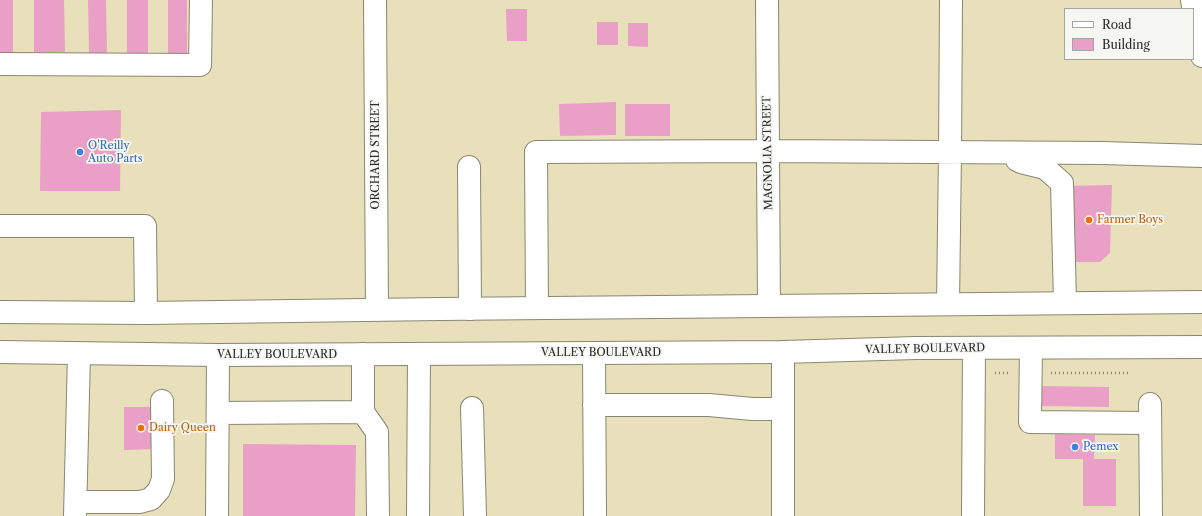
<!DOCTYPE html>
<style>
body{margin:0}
#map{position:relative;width:1202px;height:516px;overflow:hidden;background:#e7e0ba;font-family:"Libre Caslon Text",serif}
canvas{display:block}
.legend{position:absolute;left:1064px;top:8px;width:130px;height:52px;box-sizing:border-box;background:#f6f6f2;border:1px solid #a5a5a2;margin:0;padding:5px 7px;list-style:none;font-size:12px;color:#2b2b2b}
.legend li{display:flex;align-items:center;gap:8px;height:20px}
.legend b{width:20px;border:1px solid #a5a5a2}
</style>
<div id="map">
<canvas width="1202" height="516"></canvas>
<ul class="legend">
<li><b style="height:5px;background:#fff"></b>Road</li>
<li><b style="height:11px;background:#ea9fc6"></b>Building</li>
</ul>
</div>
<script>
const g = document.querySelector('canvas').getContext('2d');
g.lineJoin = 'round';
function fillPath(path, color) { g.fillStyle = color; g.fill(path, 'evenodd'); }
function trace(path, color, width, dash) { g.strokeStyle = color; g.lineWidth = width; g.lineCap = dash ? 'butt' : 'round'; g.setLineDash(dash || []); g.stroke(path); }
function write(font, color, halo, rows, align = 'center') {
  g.font = font + ' "Libre Caslon Text",serif'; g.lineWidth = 3.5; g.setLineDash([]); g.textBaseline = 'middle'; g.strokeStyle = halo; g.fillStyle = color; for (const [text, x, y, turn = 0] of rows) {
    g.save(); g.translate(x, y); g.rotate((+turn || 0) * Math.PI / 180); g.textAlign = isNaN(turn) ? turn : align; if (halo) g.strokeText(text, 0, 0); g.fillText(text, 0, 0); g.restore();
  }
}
fillPath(new Path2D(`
 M0 0H13V53H0Z
 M34 0H64L65 52H34Z
 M88 0H106L107 54H89Z
 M127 0H148V54H127Z
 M168 0H187V54H168Z
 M506 9H527V41H507Z
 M597 22H618V45H597Z
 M628 23H648V47L628 46Z
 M616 102V135L560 136 559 104Z
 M625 104H670V136H625Z
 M121 110 120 191H40L41 112Z
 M1112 185 1110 253 1100 262H1068L1065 186Z
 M1039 386 1109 387V407L1039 406Z
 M124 407H157V449L124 450Z
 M1055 434 1095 435 1094 459H1116V506H1083V459H1055Z
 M243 444 356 445 355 516H243Z`), '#ea9fc6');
const minor = new Path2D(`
 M375 0 377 309
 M767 0 769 306
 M0 64 200 65 201 0
 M1017 160 1021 162 1045 168 1062 183 1065 303
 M469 167 470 309
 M0 226H145L146 313
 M948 304 950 152 951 0
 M537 308 536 152 768 151 1103 153 1202 156
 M1031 348 1030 422 1150 423
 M783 352V516
 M594 353 595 516
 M1150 404 1151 516
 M594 405H709L752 409H783
 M472 408 475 516
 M363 412 377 432 378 516
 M218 413 363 412V354
 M76 502H140L151 499 159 490 163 479 162 401
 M75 516 79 354
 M217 516 218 355
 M418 516 419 354
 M973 516 974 348`);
const major = new Path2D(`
 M1192 0 1202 56
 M0 312 146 313 440 309 1202 302
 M0 352 218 355 783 352 916 348 1202 347`);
trace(minor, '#898672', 24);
trace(major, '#898672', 24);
trace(new Path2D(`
 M995 373H1010
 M1051 373H1130`), '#898672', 2.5, [1, 3]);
trace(minor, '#fff', 22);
trace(major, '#fff', 22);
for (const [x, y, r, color] of [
 [80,152,4,"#3f7fe0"],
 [1089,220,4,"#e8710a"],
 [141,428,4,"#e8710a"],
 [1075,447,4,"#3f7fe0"]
]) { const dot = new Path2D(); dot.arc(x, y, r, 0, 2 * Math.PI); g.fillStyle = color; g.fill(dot); trace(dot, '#f6f6f2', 1.5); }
write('11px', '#366cbe', '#f6f6f2', [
 ["O'Reilly",88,146],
 ["Auto Parts",88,159],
 ["Pemex",1083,447]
], 'left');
write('11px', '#2b2b2b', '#f6f6f2', [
 ["MAGNOLIA STREET",768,153,-91],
 ["ORCHARD STREET",376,155,-90],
 ["VALLEY BOULEVARD",925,349,-1],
 ["VALLEY BOULEVARD",601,353],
 ["VALLEY BOULEVARD",277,355]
]);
write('11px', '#c56008', '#f6f6f2', [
 ["Farmer Boys",1097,220],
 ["Dairy Queen",149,428]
], 'left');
</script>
